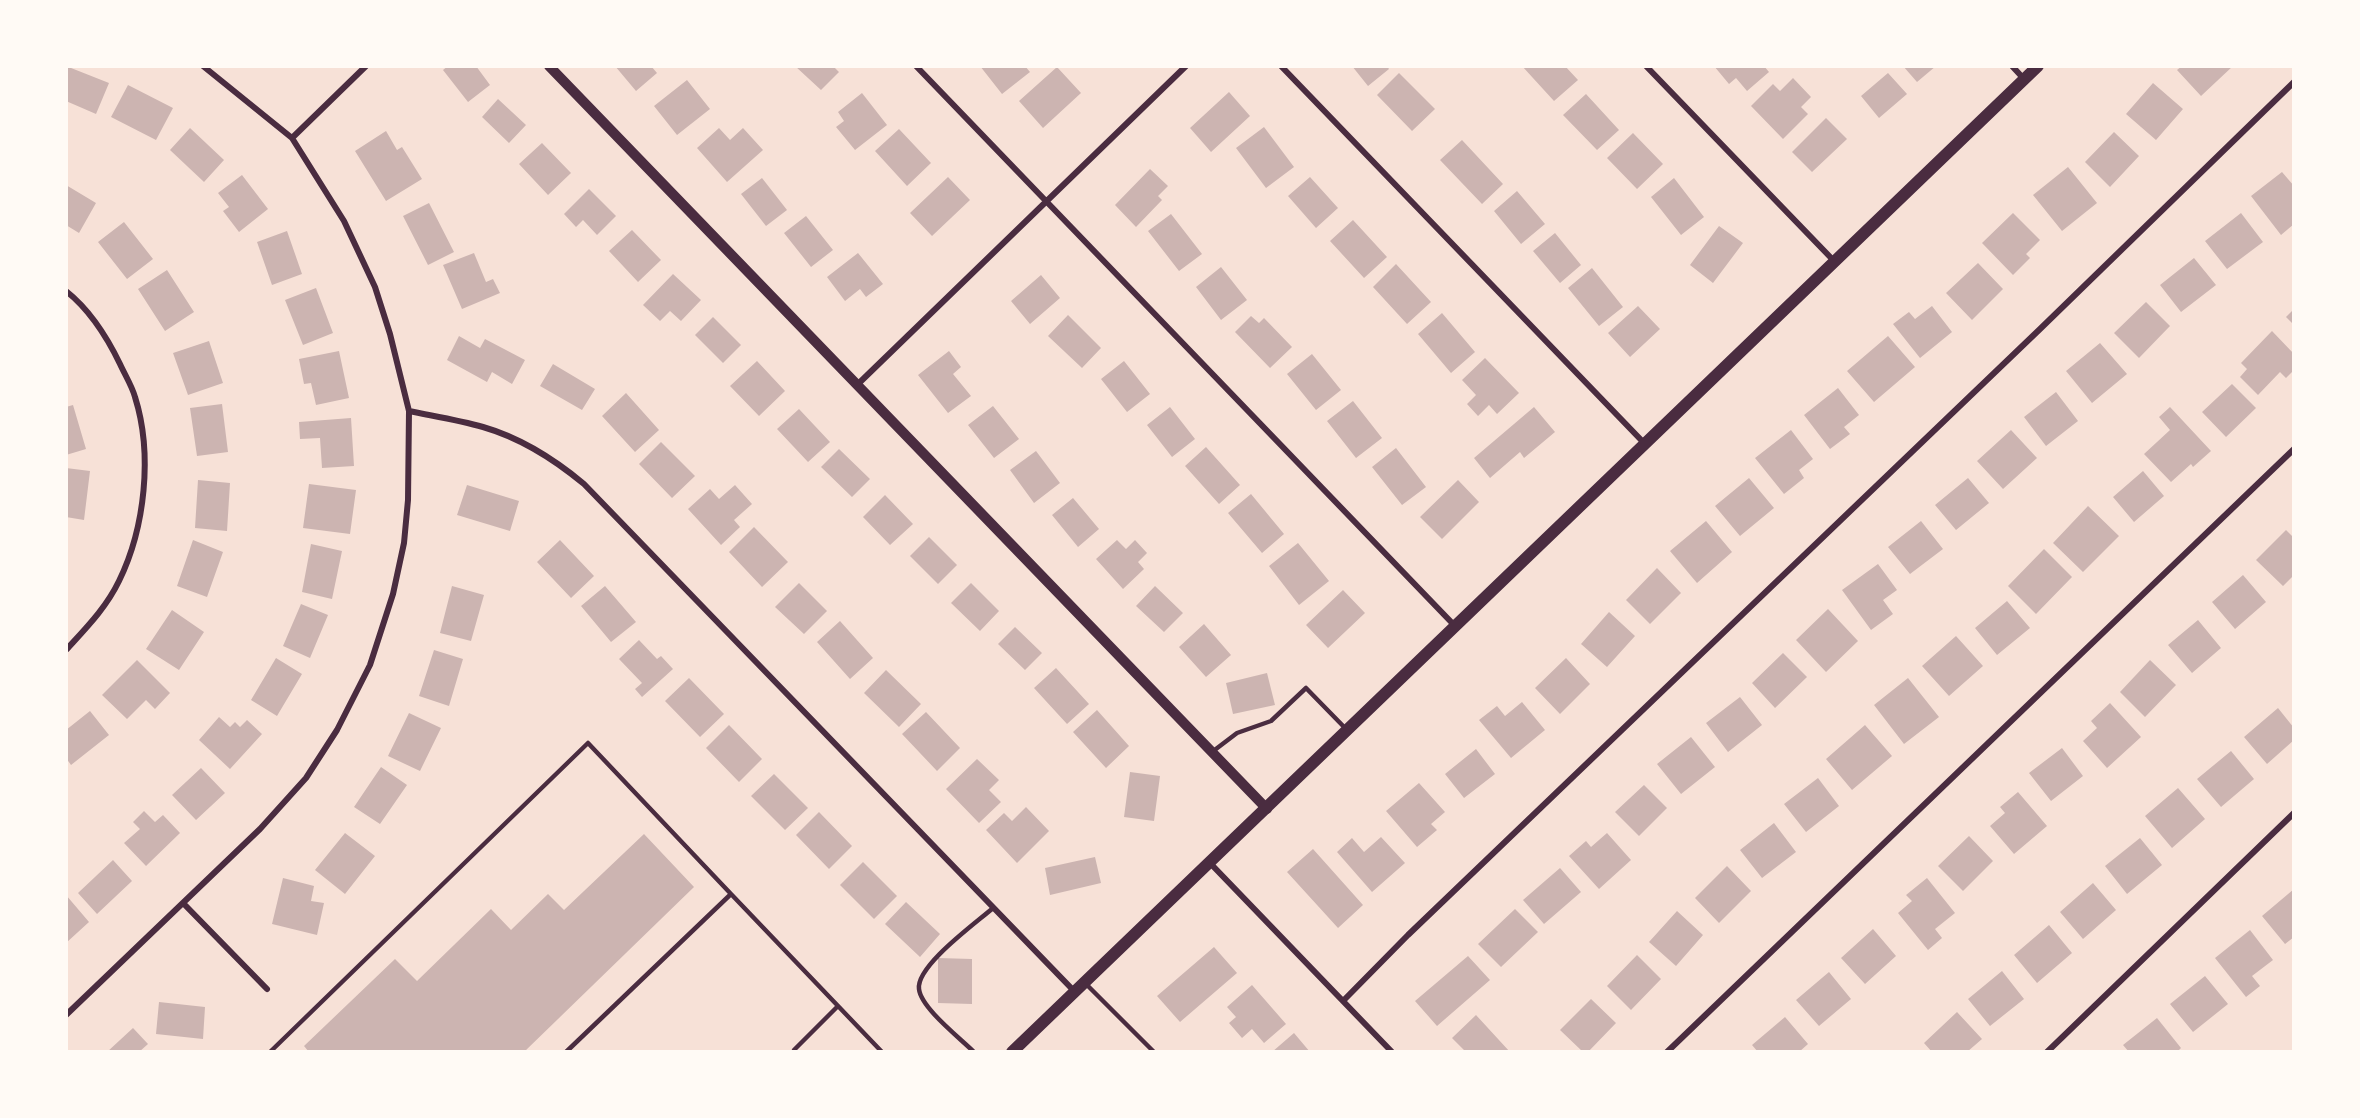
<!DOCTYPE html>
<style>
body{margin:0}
#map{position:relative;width:2360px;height:1118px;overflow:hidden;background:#f7e1d7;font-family:"IBM Plex Sans",sans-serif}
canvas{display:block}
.frame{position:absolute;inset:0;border:68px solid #fffaf5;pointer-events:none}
</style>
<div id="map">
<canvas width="2360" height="1118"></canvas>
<div class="frame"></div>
</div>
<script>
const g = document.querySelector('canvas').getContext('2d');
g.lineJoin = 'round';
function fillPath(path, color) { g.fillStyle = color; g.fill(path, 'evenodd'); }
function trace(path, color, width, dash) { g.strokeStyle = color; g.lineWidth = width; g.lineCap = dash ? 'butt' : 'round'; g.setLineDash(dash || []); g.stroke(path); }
fillPath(new Path2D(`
 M66 66 109 83 96 114 66 101Z
 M448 66H476L490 85 468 102 443 70Z
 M615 66H651L657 73 636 91Z
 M795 66H833L839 72 821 90Z
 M980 66H1025L1030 72 1002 94Z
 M1352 66H1387L1389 69 1368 86Z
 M1522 66H1565L1578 80 1554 101Z
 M1714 66H1764L1769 72 1747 91 1736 78 1729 84Z
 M1903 66H1936L1917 82Z
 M2182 66H2233L2201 96 2177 70Z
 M1057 67 1081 93 1043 128 1019 101Z
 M1399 73 1435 109 1412 131 1377 95Z
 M1888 73 1907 94 1879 118 1861 96Z
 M1793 78 1811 97 1801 107 1808 114 1783 139 1751 106 1773 84 1780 91Z
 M687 80 710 109 677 135 654 106Z
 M2153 83 2183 109 2156 140 2126 114Z
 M128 85 173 108 156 140 111 117Z
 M1229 92 1250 116 1211 152 1190 128Z
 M862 93 887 125 855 150 836 127 844 121 838 112Z
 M1586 94 1619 130 1597 150 1563 115Z
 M498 99 526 125 509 143 482 117Z
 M1826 118 1847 139 1812 172 1792 152Z
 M1264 127 1294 167 1266 188 1236 148Z
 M190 128 224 160 204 182 170 150Z
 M719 128 730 140 743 128 763 150 727 182 697 148Z
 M899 129 931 163 907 186 875 151Z
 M386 131 397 150 402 147 422 179 386 201 355 151Z
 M2114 132 2139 156 2110 187 2085 162Z
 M1633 133 1663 164 1637 189 1607 158Z
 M1462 140 1503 184 1482 204 1440 160Z
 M542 143 571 173 548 195 519 164Z
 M2068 167 2097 203 2062 231 2033 195Z
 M1150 169 1168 186 1158 196 1162 200 1136 227 1115 205Z
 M2282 172 2294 186V224L2281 235 2251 196Z
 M242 175 268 209 239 232 223 211 229 207 218 193Z
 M948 177 970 200 932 236 910 213Z
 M1310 177 1338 208 1316 228 1288 196Z
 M762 178 787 210 766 226 741 194Z
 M1674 178 1704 217 1681 235 1651 197Z
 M66 185 96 203 79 233 66 225Z
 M589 189 616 216 597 235 583 220 576 227 564 214Z
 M1517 191 1545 224 1521 244 1494 211Z
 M429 203 454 252 428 265 403 216Z
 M2013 213 2040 240 2026 254 2030 258 2013 275 1982 243Z
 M2241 213 2263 242 2227 269 2205 241Z
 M1171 214 1202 254 1179 271 1148 231Z
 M806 216 833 250 811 267 784 233Z
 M1353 220 1387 257 1364 278 1330 241Z
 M124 222 153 259 127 279 98 242Z
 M1719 226 1743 243 1713 283 1690 265Z
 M632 230 661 260 638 282 609 251Z
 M287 231 302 274 272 285 257 242Z
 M1555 233 1581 265 1560 283 1533 251Z
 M474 253 486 282 493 279 500 293 462 309 443 265Z
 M858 253 883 284 866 297 860 289 845 301 827 277Z
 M2194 258 2216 285 2181 312 2160 285Z
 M1978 263 2003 289 1972 320 1946 293Z
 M1396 264 1431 302 1407 324 1373 287Z
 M1221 267 1247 300 1221 320 1196 287Z
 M1592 268 1623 307 1599 326 1568 288Z
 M167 270 194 312 165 331 138 289Z
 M673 274 701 300 681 321 670 311 660 321 643 305Z
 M1041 275 1060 298 1030 324 1011 301Z
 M316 288 333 333 303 345 285 300Z
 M2146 302 2170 326 2139 358 2114 333Z
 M1638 306 1660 329 1630 357 1608 333Z
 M1932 306 1952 332 1920 358 1893 324 1909 312 1915 319Z
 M2294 309V325L2286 317Z
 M1442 313 1475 352 1451 373 1418 334Z
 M1068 315 1101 348 1082 368 1048 336Z
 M1251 316 1259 323 1264 318 1292 347 1270 368 1235 332Z
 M713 317 741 345 723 363 695 335Z
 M2272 331 2294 354V370L2286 378 2280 372 2258 395 2240 377 2247 369 2241 363Z
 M459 336 480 348 485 339 525 360 512 384 492 372 487 382 447 360Z
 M1888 336 1915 367 1874 402 1847 371Z
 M209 341 223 383 188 395 173 353Z
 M2100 343 2127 374 2092 403 2066 371Z
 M339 351 349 398 316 405 311 383 304 384 299 359Z
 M949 351 961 367 953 374 971 396 948 413 918 375Z
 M1312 354 1341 390 1316 410 1287 374Z
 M1485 358 1519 393 1497 414 1489 405 1478 416 1467 404 1476 395 1462 380Z
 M757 361 785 391 759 416 730 386Z
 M1124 361 1150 394 1127 412 1101 379Z
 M553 364 595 389 582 410 540 386Z
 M2232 384 2256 408 2226 437 2202 412Z
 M1838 388 1859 415 1844 427 1850 434 1830 449 1804 415Z
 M2056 392 2078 421 2046 446 2024 417Z
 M626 393 659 430 635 452 602 416Z
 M1353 401 1382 438 1356 458 1327 421Z
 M222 404 228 452 197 456 190 408Z
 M73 405 86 449 66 455V407Z
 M993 406 1019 439 994 458 968 425Z
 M1170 407 1195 439 1172 457 1147 425Z
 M1534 407 1555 432 1524 458 1520 452 1490 478 1474 458Z
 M2170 407 2211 451 2193 467 2191 464 2171 482 2144 454 2170 430 2159 417Z
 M799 409 830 442 808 462 777 429Z
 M351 418 354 466 322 468 320 438 300 439 299 422Z
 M1791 430 1813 459 1799 470 1804 478 1784 494 1755 458Z
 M2011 430 2037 458 2003 489 1977 461Z
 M661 442 695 476 672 498 639 464Z
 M1206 447 1240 485 1219 504 1185 466Z
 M1396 448 1426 487 1402 505 1372 467Z
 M839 449 870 479 852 497 821 467Z
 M1036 451 1060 483 1034 503 1010 470Z
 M66 468 90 471 84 520 66 517Z
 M2143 471 2164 496 2134 522 2113 497Z
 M1749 478 1774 508 1740 536 1715 506Z
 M1968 478 1989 503 1956 530 1935 505Z
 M198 480 230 483 227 531 195 528Z
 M1458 480 1479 502 1442 539 1420 517Z
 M309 484 356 490 350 534 303 528Z
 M467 485 519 501 510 531 457 515Z
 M735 485 752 504 734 520 740 527 721 545 688 509 710 489 719 499Z
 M1251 494 1284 534 1262 553 1228 513Z
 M885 495 913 524 890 545 863 517Z
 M1073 498 1099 529 1078 547 1052 515Z
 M2088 506 2119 536 2083 572 2053 543Z
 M1706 521 1732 552 1697 583 1670 551Z
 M1921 521 1943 549 1910 574 1888 547Z
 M754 527 788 562 762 587 729 552Z
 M2286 530 2294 538V575L2283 586 2256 560Z
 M929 537 957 565 938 584 910 556Z
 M193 540 223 552 207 597 177 586Z
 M560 540 594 576 571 598 537 562Z
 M1117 540 1126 549 1135 540 1147 553 1138 562 1144 569 1123 589 1096 559Z
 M1298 543 1329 581 1299 605 1269 566Z
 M311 544 342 551 332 599 302 592Z
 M2044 549 2072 577 2036 614 2008 586Z
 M1878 564 1897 590 1883 600 1893 614 1871 630 1842 590Z
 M1657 568 1681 593 1650 624 1626 600Z
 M2243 575 2266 602 2235 629 2212 602Z
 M799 583 827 611 804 634 775 607Z
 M971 583 999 611 980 631 951 603Z
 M452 586 484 595 471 641 440 633Z
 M605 586 636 622 611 642 581 606Z
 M1155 586 1183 613 1164 632 1136 606Z
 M1343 590 1365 613 1328 648 1306 625Z
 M2007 601 2030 628 1997 655 1975 628Z
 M301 604 328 615 310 658 283 646Z
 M1828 609 1858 641 1826 672 1796 640Z
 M172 610 204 632 179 670 146 649Z
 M1609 612 1635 636 1607 667 1581 644Z
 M2198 620 2221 648 2192 673 2168 645Z
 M840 621 873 658 850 679 817 642Z
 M1204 624 1231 655 1206 677 1179 647Z
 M1015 627 1042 653 1025 670 998 644Z
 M1956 636 1983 666 1949 696 1922 666Z
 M639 640 657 659 661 656 673 669 642 697 635 689 642 683 619 659Z
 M434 650 463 659 449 706 419 696Z
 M1783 653 1807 677 1775 708 1752 683Z
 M276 658 302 674 277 716 251 700Z
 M1566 658 1590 684 1560 714 1535 688Z
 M137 660 170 693 155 709 146 700 127 719 102 695Z
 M2150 660 2176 685 2145 717 2120 692Z
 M1056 668 1089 704 1067 724 1034 688Z
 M886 670 921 704 899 727 864 693Z
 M1267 673 1275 705 1233 714 1226 683Z
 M689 678 724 714 700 737 665 701Z
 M1908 678 1939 717 1904 744 1874 705Z
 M1740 697 1762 725 1728 752 1706 723Z
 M1522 702 1545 730 1511 758 1479 720 1497 706 1505 716Z
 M2110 703 2141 737 2107 768 2083 741 2097 728 2091 721Z
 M2278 708 2294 728V740L2267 764 2244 737Z
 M1097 710 1129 746 1106 768 1073 732Z
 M90 711 109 735 71 765 66 758V730Z
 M926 712 960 748 937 771 902 734Z
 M409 713 441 728 420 771 388 756Z
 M219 717 230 727 235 722 240 727 247 720 262 734 230 769 199 740Z
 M729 725 762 759 739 782 706 748Z
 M1865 725 1892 756 1852 790 1826 759Z
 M1691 737 1715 767 1681 794 1657 764Z
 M2062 748 2083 776 2051 801 2029 773Z
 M1476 749 1495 774 1464 798 1445 774Z
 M2231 751 2254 779 2221 807 2197 779Z
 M977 759 999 780 989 790 1001 802 979 823 946 789Z
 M381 767 407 785 380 824 354 807Z
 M201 768 225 793 196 820 172 795Z
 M1130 772 1160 776 1154 821 1124 817Z
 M774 774 808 808 785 830 751 796Z
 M1818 778 1839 806 1806 832 1784 804Z
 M1419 783 1445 812 1431 824 1437 830 1417 847 1386 811Z
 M1644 785 1667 808 1639 836 1615 812Z
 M2178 788 2205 819 2172 848 2145 816Z
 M2018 792 2047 826 2014 854 1990 826 2005 813 2000 807Z
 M1026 807 1049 831 1017 863 986 830 1004 813 1012 821Z
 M144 811 155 822 163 815 180 833 146 866 124 843 140 829 133 822Z
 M819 812 852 846 829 869 796 835Z
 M1774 823 1796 852 1762 878 1740 850Z
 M345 833 375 856 345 894 315 870Z
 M1607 833 1631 860 1599 889 1569 856 1586 841 1591 847Z
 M644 834 694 887 524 1052H309L304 1046 395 959 417 981 491 909 511 930 548 894 564 910Z
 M1969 836 1993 861 1963 891 1938 866Z
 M1381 837 1405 863 1372 892 1337 852 1352 838 1364 852Z
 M2140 838 2162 865 2127 894 2105 866Z
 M1313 849 1363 905 1338 928 1287 872Z
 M1095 857 1101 883 1050 895 1045 868Z
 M113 860 132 881 97 914 78 893Z
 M863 862 897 896 874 919 840 885Z
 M1727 866 1751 891 1719 923 1695 898Z
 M1560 868 1581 892 1544 924 1523 900Z
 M283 878 314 886 311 901 324 903 317 935 272 924Z
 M1927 878 1955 913 1935 929 1942 938 1928 950 1898 913 1912 901 1906 895Z
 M2093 883 2116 910 2083 939 2060 912Z
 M2294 889V937L2285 944 2262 916Z
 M66 895 89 922 66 943Z
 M906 902 940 934 920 957 885 924Z
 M1515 909 1538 932 1501 967 1478 944Z
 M1677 911 1703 935 1676 966 1649 942Z
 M2049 925 2072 953 2037 983 2014 955Z
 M1873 929 1896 956 1865 984 1841 958Z
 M2250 930 2273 960 2252 976 2260 986 2246 997 2215 958Z
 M1214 947 1237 973 1180 1022 1157 996Z
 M1637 955 1661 979 1631 1010 1607 986Z
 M1468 956 1490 980 1437 1026 1415 1001Z
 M938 958 972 959V1004L938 1003Z
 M2002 971 2024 999 1990 1026 1968 999Z
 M1829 972 1851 999 1819 1026 1796 1000Z
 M2205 976 2228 1004 2193 1032 2170 1004Z
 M1252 985 1286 1024 1264 1043 1252 1029 1242 1038 1229 1023 1236 1017 1227 1007Z
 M1591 999 1616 1023 1588 1052H1583L1560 1030Z
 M159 1002 205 1007 203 1039 156 1034Z
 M1957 1012 1982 1039 1967 1052H1932L1924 1043Z
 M1476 1015 1510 1052H1466L1452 1038Z
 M1785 1017 1808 1044 1799 1052H1758L1752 1045Z
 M2157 1018 2181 1048 2177 1052H2129L2123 1045Z
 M133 1028 148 1044 139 1052H107Z
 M1294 1033 1310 1052H1272Z`), '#ccb4b1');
trace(new Path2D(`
 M1212 752 1237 733 1271 721 1306 688 1347 730
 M1086 984 1154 1052
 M794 1050 838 1006
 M270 1052 588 743 731 894
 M566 1052 731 894 882 1052
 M974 1052C960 1038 921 1008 919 989 916 966 976 923 993 908`), '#4a2c40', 4.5);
trace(new Path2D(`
 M916 66 1455 626
 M1281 66 1645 444
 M1646 66 1835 262
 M2012 66 2024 79
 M292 138 366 66
 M66 291C90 310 107 337 120 364 125 375 132 386 135 397 153 454 145 528 119 581 106 608 86 628 66 650
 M857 385 1186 66
 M409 411C433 416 459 420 483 427 521 438 554 459 584 484L1075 992
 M1210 863 1392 1052
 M183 903 267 989
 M1343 1001 1408 935 2039 330 2294 82
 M66 1015 260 829 306 778 337 730 370 665 393 594 404 543 408 500 409 411 390 334 375 287 344 221 292 138 203 66
 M1667 1052 2294 449
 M2047 1052 2294 813`), '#4a2c40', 6);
trace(new Path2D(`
 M549 66 1267 809`), '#4a2c40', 10);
trace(new Path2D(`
 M1012 1052 2038 66`), '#4a2c40', 12);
</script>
